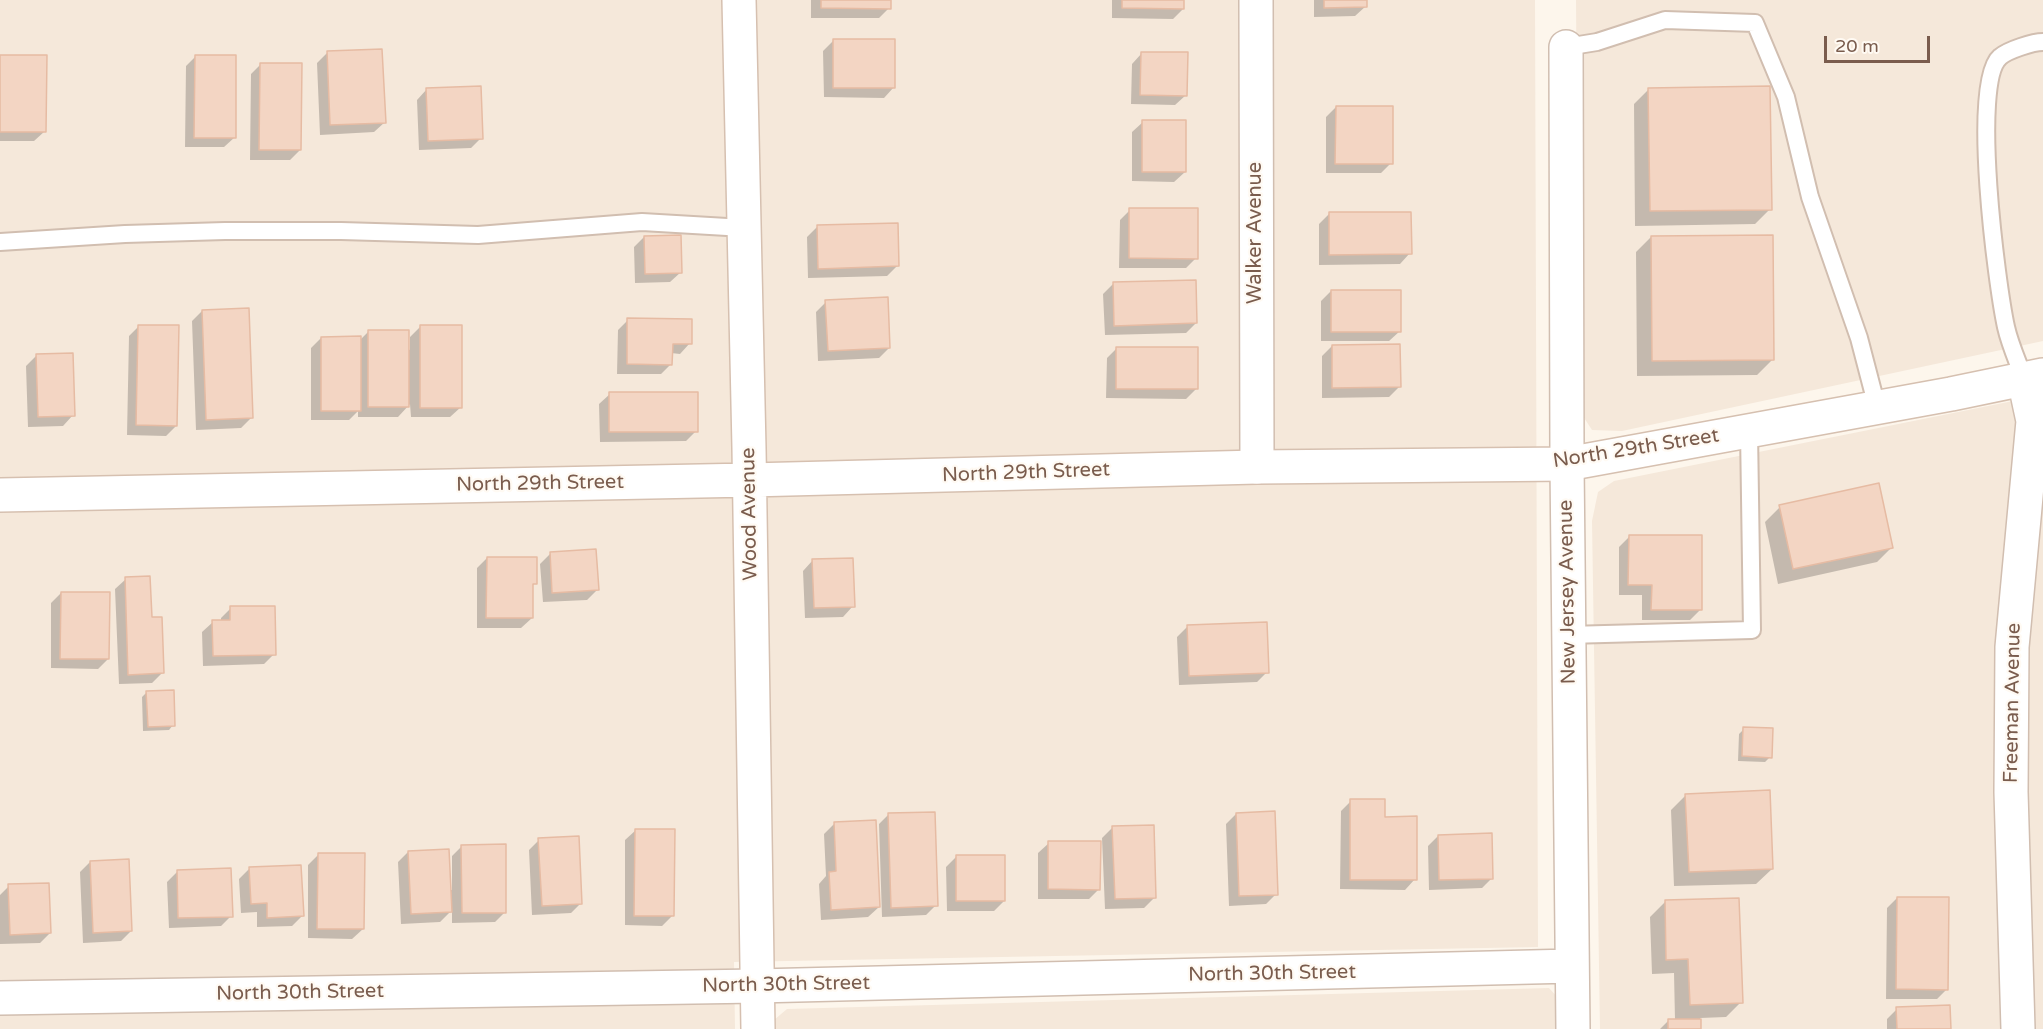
<!DOCTYPE html>
<style>
body{margin:0}
#map{position:relative;width:2043px;height:1029px;overflow:hidden;background:#fdf6ec;font-family:"Varela Round",sans-serif}
canvas{display:block}
.scale{position:absolute;left:1824px;top:36px;width:106px;height:27px;box-sizing:border-box;border:3px solid #7a5c4d;border-top:0;padding-left:8px;font-size:18px;line-height:21px;white-space:nowrap;color:#7a5c4d;-webkit-text-stroke:4px #fffaf3;paint-order:stroke}
</style>
<div id="map">
<canvas width="2043" height="1029"></canvas>
<div class="scale">20 m</div>
</div>
<script>
const g = document.querySelector('canvas').getContext('2d');
g.lineJoin = 'round';
function fillPath(path, color) { g.fillStyle = color; g.fill(path, 'evenodd'); }
function trace(path, color, width, dash) { g.strokeStyle = color; g.lineWidth = width; g.lineCap = dash ? 'butt' : 'round'; g.setLineDash(dash || []); g.stroke(path); }
function write(font, color, halo, rows, align = 'center') {
  g.font = font + ' "Varela Round",sans-serif'; g.lineWidth = 4.5; g.setLineDash([]); g.textBaseline = 'middle'; g.strokeStyle = halo; g.fillStyle = color; for (const [text, x, y, turn = 0] of rows) {
    g.save(); g.translate(x, y); g.rotate((+turn || 0) * Math.PI / 180); g.textAlign = isNaN(turn) ? turn : align; if (halo) g.strokeText(text, 0, 0); g.fillText(text, 0, 0); g.restore();
  }
}
fillPath(new Path2D(`
 M0 0H1535L1538 947 734 962 735 1029H0Z
 M1576 0H2043V341L1622 431 1592 430 1579 410Z
 M2043 395V1029H1600L1592 521 1598 492 1614 481Z
 M1549 988 1559 999V1029H774V1020L787 1009Z`), '#f5e8da');
fillPath(new Path2D(`
 M811 0H889V8L879 18H811Z
 M1112 0H1183V9L1173 19 1112 18Z
 M1314 0H1365L1366 6 1355 16 1314 17Z
 M834 40 894 87 884 98 824 97 823 51Z
 M328 52 385 122 374 132 320 135 317 63Z
 M1142 53 1186 95 1175 105 1131 104 1132 64Z
 M196 56 235 137 224 147H185L186 66Z
 M0 57 45 131 34 141H0Z
 M261 64 300 150 290 160H250L251 74Z
 M427 89 481 138 471 148 419 150 417 100Z
 M1649 89 1770 209 1755 224 1635 226 1634 104Z
 M1336 107 1391 163 1381 173H1326V117Z
 M1143 122 1185 172 1174 182 1132 181V132Z
 M1130 210 1196 258 1186 268H1119L1120 220Z
 M1329 214 1410 253 1400 264 1319 265V224Z
 M817 227 897 266 887 276 808 278 807 237Z
 M644 237 681 272 670 282 635 283 634 247Z
 M1651 237 1772 360 1757 375 1637 376 1636 252Z
 M1113 284 1196 323 1186 333 1105 335 1103 294Z
 M1331 291 1400 331 1389 341H1321V301Z
 M826 302 889 348 879 358 818 361 816 312Z
 M202 311 251 418 241 428 196 430 192 321Z
 M628 320 690 343 680 354 671 353V364L661 374H617L618 330Z
 M139 326 176 426 166 436 127 435 129 336Z
 M420 327 461 407 450 417H411L410 404 398 417H358V411L349 420H311V348L321 338 359 341 368 332 410 350V337Z
 M1332 346 1399 387 1389 397 1322 398V356Z
 M1117 348 1197 388 1186 399 1106 398 1107 358Z
 M36 356 73 415 63 426 28 427 26 366Z
 M610 394 696 431 686 441 600 442 599 404Z
 M1780 507 1892 547 1877 562 1778 584 1765 522Z
 M1629 537 1700 610 1690 620H1642V595H1619V547Z
 M550 554 597 590 587 600 543 602 540 564Z
 M487 558 535 583 532 586V618L521 628H477V568Z
 M813 560 853 606 843 617 805 618 803 571Z
 M126 579 150 619 162 673 152 683 119 684 115 589Z
 M61 593 108 659 98 669 51 668V603Z
 M231 608 274 654 264 664 203 666 202 632 213 622H221V618Z
 M1187 627 1267 672 1257 682 1179 685 1177 637Z
 M147 692 173 725 169 730 143 731 142 697Z
 M1744 729 1770 757 1765 762 1738 761 1739 734Z
 M1686 795 1772 869 1756 884 1674 886 1671 810Z
 M1351 801 1384 818 1415 879 1405 890 1340 889 1341 811Z
 M889 814 936 905 926 915 882 917 879 824Z
 M1236 814 1276 894 1266 904 1229 906 1226 824Z
 M834 824 879 907 868 917 821 920 819 884 826 876 824 834Z
 M1112 828 1155 897 1144 908 1105 909 1102 838Z
 M636 830 672 916 662 926 625 925V840Z
 M1438 836 1492 878 1482 888 1429 890 1428 846Z
 M539 840 581 903 571 913 532 915 529 850Z
 M1049 843 1099 889 1089 899H1038V853Z
 M462 846 505 912 495 922 452 923V910L440 922 401 924 398 862 408 852 449 890H452V856Z
 M318 855 363 929 352 939 308 938V865Z
 M957 856 1004 901 994 911H947L946 867Z
 M90 862 131 931 121 941 83 943 80 872Z
 M249 869 303 915 292 926 257 927V912L241 913 239 879Z
 M177 872 231 916 221 926 169 928 167 882Z
 M9 886 50 933 40 943 0 944V895Z
 M1897 898 1947 989 1937 999H1886L1887 908Z
 M1665 902 1741 1002 1726 1017 1700 1018V1029H1660L1669 1020H1675L1674 973 1652 974 1650 917Z
 M1897 1009 1950 1029H1887V1019Z`), '#0003');
const building = new Path2D(`
 M821 0H891V9L821 8Z
 M1122 0H1184V9L1122 8Z
 M1324 0H1367V7L1324 8Z
 M833 39H895V88H833Z
 M382 49 386 123 330 125 327 51Z
 M1141 52H1188L1187 96 1140 95Z
 M0 55H47L46 132H0Z
 M195 55H236V138H194Z
 M260 63H302L301 150H259Z
 M481 86 483 139 428 141 426 88Z
 M1770 86 1772 210 1650 211 1648 88Z
 M1336 106H1393V164H1335Z
 M1142 120H1186V172H1142Z
 M1129 208H1198V259L1129 258Z
 M1329 212H1411L1412 254 1329 255Z
 M898 223 899 266 818 269 817 225Z
 M681 235 682 273 645 274 644 236Z
 M1773 235 1774 360 1652 361 1651 236Z
 M1196 280 1197 323 1114 326 1113 282Z
 M1331 290H1401V332H1331Z
 M888 297 890 348 828 351 825 300Z
 M249 308 253 418 206 420 202 310Z
 M627 318 692 319V344H673L672 365 627 364Z
 M138 325H179L177 426 136 425Z
 M420 325H462V408H420Z
 M368 330H409V407H368Z
 M361 336V411H321V337Z
 M1400 344 1401 387 1332 388V345Z
 M1116 347H1198V389H1116Z
 M73 353 75 416 38 417 36 354Z
 M609 392H698V432H609Z
 M1879 483 1893 548 1793 569 1779 505Z
 M1629 535H1702V610H1651L1652 585H1628Z
 M596 549 599 590 552 593 550 552Z
 M487 557H537V584H533V618H486Z
 M853 558 855 607 814 608 812 559Z
 M150 576 152 617H162L164 673 128 675 125 577Z
 M61 592H110L109 659H60Z
 M230 606H275L276 655 213 656 212 620H230Z
 M1267 622 1269 673 1189 676 1187 625Z
 M174 690 175 726 148 727 146 691Z
 M1743 727 1773 728 1772 758 1742 756Z
 M1770 790 1773 869 1689 872 1685 794Z
 M1350 799H1385V817L1417 816V880H1350Z
 M1275 811 1278 895 1239 896 1236 813Z
 M935 812 938 906 891 908 888 813Z
 M876 820 880 907 831 910 829 872 836 871 834 822Z
 M1154 825 1156 898 1115 899 1112 826Z
 M635 829H675L674 916H634Z
 M1492 833 1493 879 1439 880 1438 835Z
 M579 836 582 904 542 906 538 838Z
 M1048 841H1101L1100 890 1048 889Z
 M506 844V913H462L461 845Z
 M449 849 452 912 411 914 408 851Z
 M318 853H365L364 929H317Z
 M956 855H1005V901H956Z
 M129 859 132 931 93 933 90 861Z
 M301 865 304 916 267 918V903L251 904 249 867Z
 M231 868 233 917 178 918 177 870Z
 M49 883 51 933 10 935 8 884Z
 M1897 897H1949L1948 990 1896 989Z
 M1739 898 1743 1003 1690 1005 1688 959 1666 960 1665 900Z
 M1950 1005 1951 1029H1897L1896 1007Z
 M1668 1019H1701V1029H1668Z`);
fillPath(building, '#f3d5c3');
trace(building, '#e6bba3', 1.5);
const lane = new Path2D(`
 M1566 47 1597 42 1665 20 1755 23 1786 97 1810 197 1859 338 1877 407
 M0 242 125 234 225 231H341L478 235 642 222 744 228
 M2024 379C2018 362 2010 345 2006 327 1997 286 1970 82 2000 57 2008 50 2033 42 2043 42
 M1568 635 1752 630 1749 431`);
const street = new Path2D(`
 M1256 0 1257 467
 M1566 47 1567 464 1573 1029
 M0 998 757 986 1572 966
 M2018 1029 2011 792 2012 647 2033 421 2024 379`);
const secondary = new Path2D(`
 M739 0 749 448 758 1029
 M0 495 750 480 1257 467 1567 464 1951 394 2043 375`);
trace(lane, '#d1beb0', 20);
trace(street, '#d1beb0', 36);
trace(secondary, '#d6c0b0', 36);
trace(lane, '#fff', 16);
trace(street, '#fff', 33);
trace(secondary, '#fff', 33);
write('20px', '#7a5c4d', '#fffaf3', [
 ["Walker Avenue",1256,233,-90],
 ["North 29th Street",1636,449,-9],
 ["North 29th Street",1026,473,-2],
 ["North 29th Street",540,484,-1],
 ["Wood Avenue",750,514,-91],
 ["New Jersey Avenue",1568,592,-91],
 ["Freeman Avenue",2013,703,-89],
 ["North 30th Street",1272,974,-1],
 ["North 30th Street",786,985,-1],
 ["North 30th Street",300,993,-1]
]);
</script>
